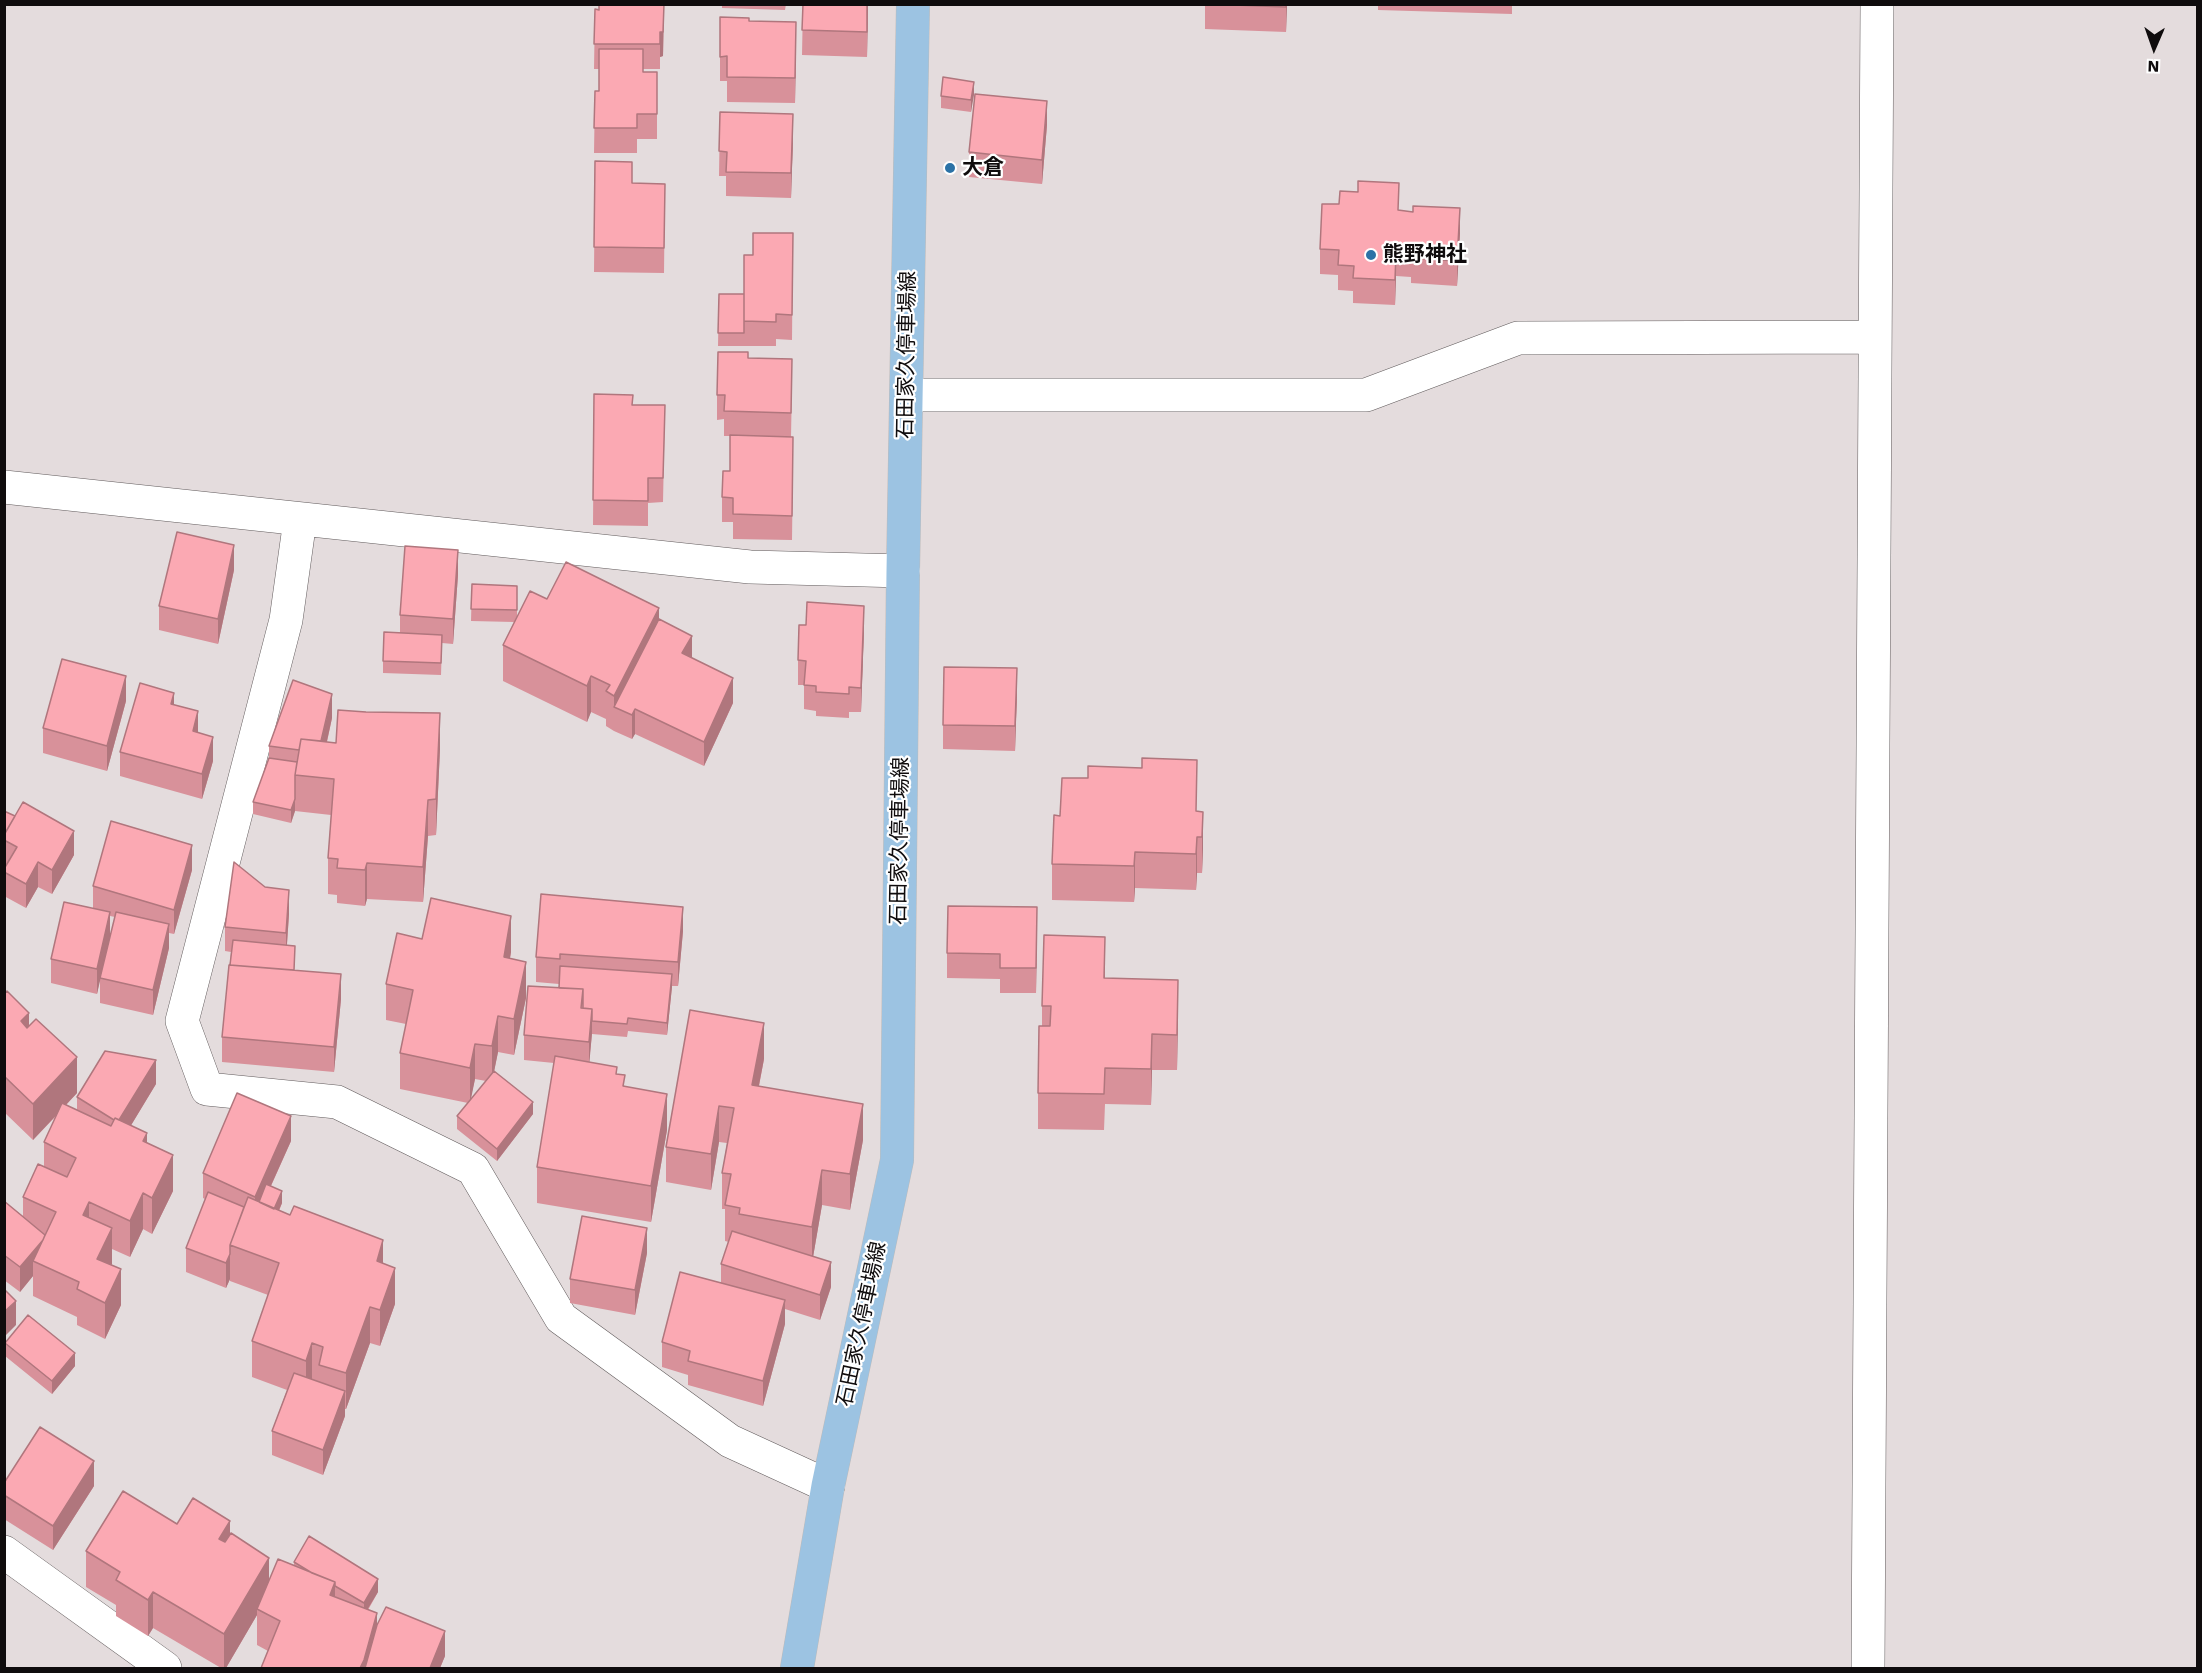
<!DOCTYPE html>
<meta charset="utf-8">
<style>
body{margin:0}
#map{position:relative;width:2202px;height:1673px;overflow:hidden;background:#e4dcdd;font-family:"Work Sans",sans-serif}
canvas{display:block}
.frame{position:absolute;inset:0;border:6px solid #0f0c0d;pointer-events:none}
.north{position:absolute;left:2124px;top:18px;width:60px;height:60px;-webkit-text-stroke:4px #fff;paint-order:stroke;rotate:182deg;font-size:16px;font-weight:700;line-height:24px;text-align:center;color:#0f0c0d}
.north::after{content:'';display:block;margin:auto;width:21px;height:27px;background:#0f0c0d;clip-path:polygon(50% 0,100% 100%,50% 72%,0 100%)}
</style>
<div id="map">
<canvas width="2202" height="1673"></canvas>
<div class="frame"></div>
<div class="north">N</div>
</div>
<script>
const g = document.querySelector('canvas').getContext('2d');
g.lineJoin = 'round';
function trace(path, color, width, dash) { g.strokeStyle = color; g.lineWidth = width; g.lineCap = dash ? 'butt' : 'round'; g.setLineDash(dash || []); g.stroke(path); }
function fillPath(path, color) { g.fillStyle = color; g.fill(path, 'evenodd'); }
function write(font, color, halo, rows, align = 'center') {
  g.font = font + ' "Work Sans","Noto Sans JP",sans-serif'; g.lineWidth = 4.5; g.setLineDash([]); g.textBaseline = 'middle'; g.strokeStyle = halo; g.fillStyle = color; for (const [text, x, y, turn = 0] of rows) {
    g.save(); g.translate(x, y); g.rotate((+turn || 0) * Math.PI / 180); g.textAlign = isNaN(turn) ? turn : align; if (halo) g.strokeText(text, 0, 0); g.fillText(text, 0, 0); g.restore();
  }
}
const minor = new Path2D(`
 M907 395H1366L1518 338 1875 337
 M4 487 750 567 903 571
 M300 520 286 620 182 1021 207 1089 337 1102 473 1169 561 1318 730 1441 828 1486
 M4 1552 165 1668
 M1868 1668 1877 4`);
const major = new Path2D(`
 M797 1668 828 1486 897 1160 903 571 913 4`);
trace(minor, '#615b5c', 34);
trace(major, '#bcbbbb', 34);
trace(minor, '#fff', 33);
trace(major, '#9cc3e2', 33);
fillPath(new Path2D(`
 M664 4 663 56 660 57V69H643V72L657 97V139H637V153H594L595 91H599V69H594L595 9Z
 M722 4H786L785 10 722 8Z
 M803 4H868L867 57 802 55Z
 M1205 4H1287L1286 32 1205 29Z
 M1378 4H1512V14L1378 10Z
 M720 17 749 21 796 47 795 103 727 102V81H720Z
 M974 82 971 112 941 108V96Z
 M720 112 793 139 791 198 726 196V176H719Z
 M1047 125 1042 184 969 177V152Z
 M595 161 632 183 665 184 664 273 594 272Z
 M1399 210 1460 233 1457 286 1411 283V277L1396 276 1395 305 1353 303V291L1338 290V275L1320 274V249Z
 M793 233 792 340 776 339V346H718L719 294H744L753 255Z
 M748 358 792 383 791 437 793 461 792 540 733 539V522H722V497L730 471V436H724V419L717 420V395Z
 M594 394 633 405H665L663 502 648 503V526L593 525Z
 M234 570 218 644 159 630V606Z
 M458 575 453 644 442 643 441 675 383 673V661L400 633V615Z
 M472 584 517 586V617L547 599 659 619 692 658 733 703 704 766 635 734 632 739 614 731 606 726V719L591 712 587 722 503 681V645L514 622 471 621Z
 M864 630 861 712H849V718L816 716V711L804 709V685H798V660Z
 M1017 693 1015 751 943 749V725Z
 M126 701 107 771 43 753V728Z
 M174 705 198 733 213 761 202 799 120 776V752Z
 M332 718 327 742 440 749 436 835 428 836 423 902 367 899 365 906 337 903V895L328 894V858L331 815 295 811 291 823 253 814V802L269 758V746Z
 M4 811 74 855 52 894 38 887 26 908 4 896V869L6 866 4 865Z
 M1197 812H1203V848L1202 873H1197L1196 890 1135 888 1134 902 1052 900V864Z
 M192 870 174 934 169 933V948L153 1015 100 1003V978L97 994 51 983V959L93 908V886ZM110 916 115 917 110 937Z
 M289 914 287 945 295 958 294 970 341 999 334 1072 222 1062V1037L231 952 225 951V927Z
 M683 931 678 986H672L667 1035 628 1031 627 1037 592 1034 589 1062 617 1074 625 1087 667 1130 651 1222 537 1203V1167L554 1063 524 1060V1035L559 988V984L536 982V957Z
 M1037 932 1036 993H1000V979L947 978V953Z
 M422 939 511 952 510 958 526 998 514 1055 498 1052 494 1071 533 1114 497 1161 457 1129V1116L468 1103 400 1089V1053L406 1024 386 1020V984ZM475 1079 486 1081 470 1100Z
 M1105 978 1178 1016 1177 1070H1152L1151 1105 1105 1104 1104 1130 1038 1129V1093L1042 1026V1006Z
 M4 994 77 1093 66 1105 77 1110V1097L156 1084 131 1125 147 1143 173 1191 152 1234 143 1229 130 1257 112 1249 111 1265 121 1305 105 1339 77 1325V1317L33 1296V1276L20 1292 4 1280V1201L23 1216V1197L44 1167V1142L57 1115 33 1140 4 1112Z
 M764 1059 759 1086 863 1140 850 1210 822 1205 813 1257 831 1287 820 1320 785 1309V1324L763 1406 688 1385V1375L662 1367V1342L721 1283V1264L729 1242 725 1241V1209H722V1173L727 1143 719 1142 711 1190 666 1182V1147Z
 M291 1141 271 1186 282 1203 279 1211 383 1264 395 1304 380 1346 370 1343 346 1409H345V1416L323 1475 272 1455V1431L287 1390 252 1377V1341L268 1295 230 1281V1279L226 1288 186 1272V1248L205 1199 203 1198V1173Z
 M647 1253 635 1315 570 1303V1279Z
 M5 1343 75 1366 52 1394 5 1356Z
 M4 1483 94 1486 53 1550 4 1519Z
 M177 1524 230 1534 269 1580 294 1566V1562L378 1592 368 1610 377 1625 445 1656 440 1668H261L268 1651 257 1645V1615L226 1668H221L153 1628 148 1636 116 1616V1605L86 1587V1551Z`), '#d8919a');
fillPath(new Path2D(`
 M664 4 663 56 660 57V69V32Z
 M867 4H868L867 57Z
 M1286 4H1287L1286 32Z
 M796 22V47L795 103V78Z
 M974 82V95L971 112V100Z
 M1047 101V125L1042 184V160Z
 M793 114V139L791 198V173Z
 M1460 208V233L1457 286V261Z
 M1396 252V276L1395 305V280Z
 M234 545V570L218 644V619Z
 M458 550V575L453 644V619Z
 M864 606V630L861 712V688Z
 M659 608V644L614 707V696Z
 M692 636V661L682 653Z
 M1017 668V693L1015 751V726Z
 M126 676V701L107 771V746Z
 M591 676V712L587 722V686Z
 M733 678V703L704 766V742Z
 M174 693V718L171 704Z
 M332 694V718L319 777V752Z
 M635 709V734L632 739V715Z
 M198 711V736L193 731Z
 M440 713V749L436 835V799Z
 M213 737V761L202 799V774Z
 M295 799V811L291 823V810Z
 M428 800V836L423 902V867Z
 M1203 812V848L1202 873V837Z
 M74 831V855L52 894V870Z
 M1197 837V873L1196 890V854Z
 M192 845V870L174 934V910Z
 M1135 852V888L1134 902V866Z
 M38 862V887L26 908V884Z
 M367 863V899L365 906V870Z
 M289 890V914L286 957V933Z
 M683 907V931L678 986V962Z
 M1037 907V932L1036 993V968Z
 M110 912V937L97 994V969Z
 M511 916V952L504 993V957Z
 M169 924V948L153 1015V990Z
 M1105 937V972L1104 1014V978Z
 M526 962V998L514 1055V1019Z
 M341 974V999L334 1072V1047Z
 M672 974V987L667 1035V1023Z
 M1178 980V1016L1177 1070V1035Z
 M592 1009V1033L589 1067V1042Z
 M29 1013V1049L21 1021Z
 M498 1016V1052L492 1082V1046Z
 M764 1023V1059L752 1121V1085Z
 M1152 1034V1070L1151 1105V1069Z
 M475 1044V1079L470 1104V1068Z
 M77 1057V1093L33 1140V1104Z
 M156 1060V1084L118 1147V1122Z
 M667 1094V1130L651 1222V1186Z
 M533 1102V1114L497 1161V1149Z
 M863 1104V1140L850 1210V1174Z
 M719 1106V1142L711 1190V1154Z
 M291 1116V1141L255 1221V1197Z
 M147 1133V1169L143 1141Z
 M173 1155V1191L152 1234V1198Z
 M822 1170V1205L812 1263V1227Z
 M282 1191V1203L266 1240V1228Z
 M143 1193V1229L130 1257V1221Z
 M89 1202V1238L83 1215Z
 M112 1228V1264L97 1295V1259Z
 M647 1228V1253L635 1315V1290Z
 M47 1236 33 1261V1276L20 1292V1267Z
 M383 1240V1276L377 1261Z
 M230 1254V1279L226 1288V1263Z
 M831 1262V1287L820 1320V1295Z
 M395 1268V1304L380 1346V1310Z
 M121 1269V1305L105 1339V1303Z
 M785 1300V1324L763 1406V1381Z
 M16 1301V1325L4 1337V1312Z
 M370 1307V1343L346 1409V1373Z
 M312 1343V1379L306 1397V1361Z
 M75 1353V1366L52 1394V1381Z
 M345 1391V1416L323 1475V1450Z
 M94 1461V1486L53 1550V1526Z
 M230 1521V1557L219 1539Z
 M269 1558V1594L257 1609V1615L226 1668H224V1634Z
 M378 1579V1592L364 1615V1603Z
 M335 1582V1618L330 1595Z
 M153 1592V1628L148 1636V1600Z
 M377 1613V1649L372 1668H360Z
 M445 1631V1656L440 1668H430Z`), '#b0767d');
const building = new Path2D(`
 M599 4H664L663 32H660V44H594L595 9 599 10Z
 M803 4H867V32L802 30Z
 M1208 4H1286V7Z
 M720 17 749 18V21L796 22 795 78 727 77V56L720 57Z
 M599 49H643V72H657V114H637V128H594L595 91H599Z
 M943 77 974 82 971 100 941 96Z
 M975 94 1047 101 1042 160 969 152Z
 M720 112 793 114 791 173 726 172 727 152 719 151Z
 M595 161 632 162V183L665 184 664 248 594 247Z
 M1358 181 1399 183 1398 210 1413 212V206L1460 208 1457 261 1411 258V252H1396L1395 280 1353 278 1354 266 1338 265 1339 250 1320 249 1322 204H1339L1340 191 1358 192Z
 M753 233H793L792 315 776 314V322L744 321V255H753Z
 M719 294H744V333H718Z
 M718 352H748V358L792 359 791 413 724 411 725 395H717Z
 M594 394 633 395 632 405H665L663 478H648V501L593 500Z
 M730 435 793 437 792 516 733 514V498L722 497 723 471H730Z
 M177 532 234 545 218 619 159 606Z
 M405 546 458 550 453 619 400 615Z
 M566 562 659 608 614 696 606 691 610 685 591 676 587 686 503 645 530 591 547 599Z
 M472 584 517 586V610L471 609Z
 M807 602 864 606 861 688 849 687V694L816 692V686L804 685 806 661 798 660 799 625H806Z
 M659 619 692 636 682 653 733 678 704 742 635 709 632 715 614 707Z
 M384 632 442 635 441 663 383 661Z
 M62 659 126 676 107 746 43 728Z
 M944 667 1017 668 1015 726 943 725Z
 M293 680 332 694 321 741 301 739 299 750 269 746Z
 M140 683 174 693 171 704 198 711 193 731 213 737 202 774 120 752Z
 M338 710 366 712 440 713 436 799 428 800 423 867 367 863 365 870 337 868 338 859 328 858 334 779 295 775 301 739 336 743Z
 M269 758 297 762 295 775V799L291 810 253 802Z
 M1142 758 1197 760 1196 811 1203 812 1202 837H1197L1196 854 1135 852 1134 866 1052 864 1054 815 1060 816 1062 778H1088V766L1142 768Z
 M23 802 74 831 52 870 38 862 26 884 4 872V869L17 847 4 840V835Z
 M4 811 15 816 4 835Z
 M111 821 192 845 174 910 93 886Z
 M234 862 265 887 289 890 286 933 225 927Z
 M541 894 683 907 678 962 560 954V959L536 957Z
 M431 898 511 916 504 957 526 962 514 1019 498 1016 492 1046 475 1044 470 1068 400 1053 413 990 386 984 397 933 422 939Z
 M64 902 110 912 97 969 51 959Z
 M948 906 1037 907 1036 968H1000V954L947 953Z
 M116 912 169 924 153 990 100 978Z
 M1044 935 1105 937 1104 978 1178 980 1177 1035 1152 1034 1151 1069 1105 1068 1104 1094 1038 1093 1039 1026H1050L1051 1006H1042Z
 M233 940 295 946 294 970 230 965Z
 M229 965 341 974 334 1047 222 1037Z
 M560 966 672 974 667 1023 628 1018 627 1024 592 1021V1009L583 1008V989L559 988Z
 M528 986 583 989 581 1008 592 1009 589 1042 524 1035Z
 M7 991 29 1013 21 1021 27 1028 36 1019 77 1057 33 1104 4 1076V994Z
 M690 1010 764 1023 752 1085 863 1104 850 1174 822 1170 812 1227 739 1214 740 1208 725 1205 731 1174 722 1173 734 1108 719 1106 711 1154 666 1147Z
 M105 1051 156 1060 119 1120 115 1118 114 1120 77 1097Z
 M555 1056 617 1067 616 1074 625 1075 623 1086 667 1094 651 1186 537 1167Z
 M494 1071 533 1102 497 1149 457 1116Z
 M237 1093 291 1116 255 1197 203 1173Z
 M62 1103 111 1126 115 1118 147 1133 143 1141 173 1155 152 1198 143 1193 130 1221 89 1202 83 1215 112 1228 97 1259 121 1269 105 1303 77 1289 79 1282 33 1261 56 1212 23 1197 38 1164 67 1177 76 1158 44 1142Z
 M266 1184 282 1191 274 1209 259 1202Z
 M208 1192 244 1207 230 1245V1254L226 1263 186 1248Z
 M248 1197 290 1215 294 1206 383 1240 377 1261 395 1268 380 1310 370 1307 346 1373 319 1365 323 1347 312 1343 306 1361 252 1341 279 1263 230 1245Z
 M4 1201 45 1235 43 1240 20 1267 4 1255Z
 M582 1216 647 1228 635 1290 570 1279Z
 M732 1231 831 1262 820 1295 721 1264Z
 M680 1272 785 1300 763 1381 688 1361 690 1351 662 1342Z
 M4 1289 16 1301 4 1312Z
 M28 1315 75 1353 52 1381 5 1343Z
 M294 1373 345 1391 323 1450 272 1431Z
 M40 1427 94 1461 53 1526 4 1495V1483Z
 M123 1491 177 1524 193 1498 230 1521 219 1539 225 1542 231 1533 269 1558 224 1634 153 1592 148 1600 116 1580 120 1572 86 1551Z
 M309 1536 378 1579 364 1603 335 1586V1582L312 1573 294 1562Z
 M278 1559 335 1582 330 1595 377 1613 364 1660 360 1668H261L280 1621 257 1609Z
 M386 1607 445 1631 430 1668H365L377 1625Z`);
fillPath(building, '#fba9b3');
trace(building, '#b0767d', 1.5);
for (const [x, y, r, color] of [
 [950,168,6,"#2b72a6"],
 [1371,255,6,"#2b72a6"]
]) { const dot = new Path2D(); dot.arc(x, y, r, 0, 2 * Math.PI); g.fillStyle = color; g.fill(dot); trace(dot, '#fff', 2); }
write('bold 21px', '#0f0c0d', '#fff', [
 ["大倉",962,168],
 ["熊野神社",1383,255]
], 'left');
write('21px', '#0f0c0d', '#fff', [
 ["石田家久停車場線",907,355,-89],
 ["石田家久停車場線",900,841,-89],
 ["石田家久停車場線",862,1324,-78]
]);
</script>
